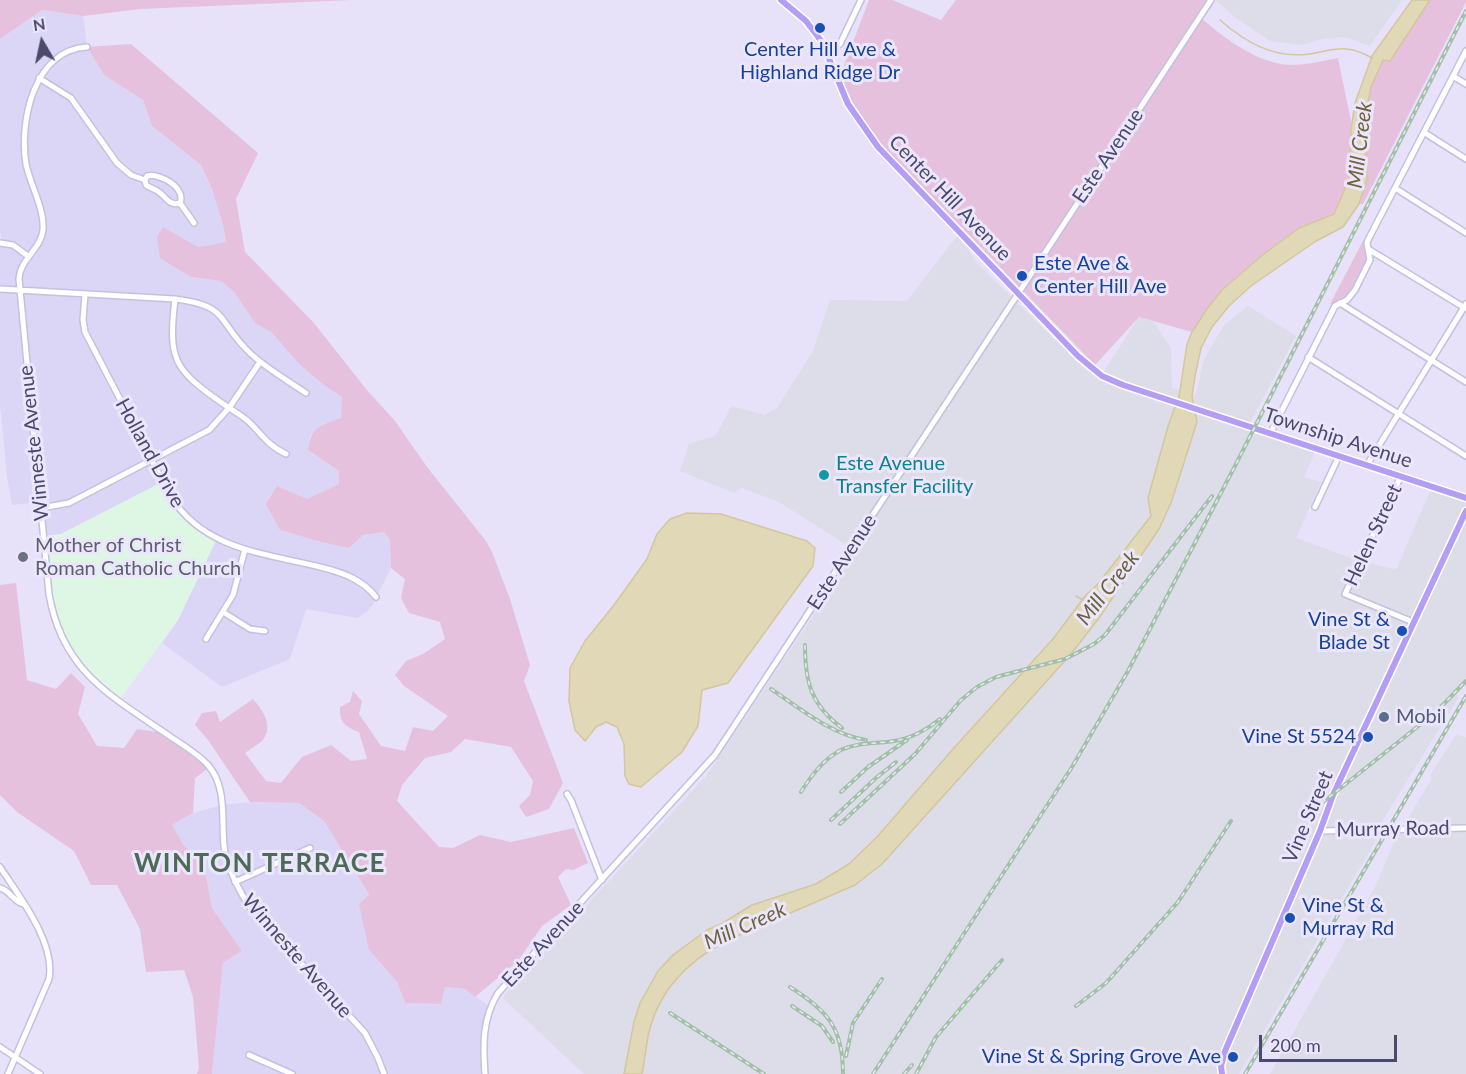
<!DOCTYPE html>
<style>
body{margin:0}
#map{position:relative;width:1466px;height:1074px;overflow:hidden;background:#e7e1fa;font-family:Lato,sans-serif}
canvas{display:block}
.north{position:absolute;left:12px;top:12px;width:60px;height:60px;-webkit-text-stroke:4px #ece6fd;paint-order:stroke;rotate:351deg;font-size:16px;font-weight:700;line-height:24px;text-align:center;color:#4a4a6f}
.north::after{content:'';display:block;margin:auto;width:21px;height:27px;background:#4a4a6f;clip-path:polygon(50% 0,100% 100%,50% 72%,0 100%)}
.scale{position:absolute;left:1259px;top:1035px;width:138px;height:27px;box-sizing:border-box;border:3px solid #4a4a6f;border-top:0;padding-left:8px;font-size:18px;line-height:21px;white-space:nowrap;color:#4a4a6f;-webkit-text-stroke:4px #ece6fd;paint-order:stroke}
</style>
<div id="map">
<canvas width="1466" height="1074"></canvas>
<div class="north">N</div>
<div class="scale">200 m</div>
</div>
<script>
const g = document.querySelector('canvas').getContext('2d');
g.lineJoin = 'round';
function fillPath(path, color) { g.fillStyle = color; g.fill(path, 'evenodd'); }
function trace(path, color, width, dash) { g.strokeStyle = color; g.lineWidth = width; g.lineCap = dash ? 'butt' : 'round'; g.setLineDash(dash || []); g.stroke(path); }
function write(font, color, halo, rows, align = 'center') {
  g.font = font + ' Lato,sans-serif'; g.lineWidth = 6; g.setLineDash([]); g.textBaseline = 'middle'; g.strokeStyle = halo; g.fillStyle = color; for (const [text, x, y, turn = 0] of rows) {
    g.save(); g.translate(x, y); g.rotate((+turn || 0) * Math.PI / 180); g.textAlign = isNaN(turn) ? turn : align; if (halo) g.strokeText(text, 0, 0); g.fillText(text, 0, 0); g.restore();
  }
}
fillPath(new Path2D(`
 M42 10 83 16 87 47 104 75 143 100 152 126 201 165 212 189 223 225 226 242 198 247 191 277 221 281 234 292 255 323 271 332 300 365 324 385 343 397 341 418 323 424 310 436 308 450 339 471V484L307 499 280 530 317 541 348 547 363 535 384 532 390 540 391 568 373 604 368 611 357 618 306 609 290 659 222 687 162 643 178 620 199 529 163 482 61 534 44 536 40 502 12 505 7 477 0 403V243L2 242 0 231V39Z
 M250 802 299 803 324 821 369 896V950L397 982 405 1003 440 1004 445 987 465 989 490 1007 487 1017 485 1074H212L223 963 242 951 212 908 205 870 183 844 172 825 193 813 222 805Z`), '#dcd6f6');
fillPath(new Path2D(`
 M1216 0H1402L1370 46 1345 37 1323 39 1301 45 1270 41 1235 17Z
 M957 236 971 253 975 261 1082 367 1099 379 1139 317 1154 322 1171 349 1172 388 1196 395 1204 359 1224 325 1248 306 1296 336 1246 430 1315 452 1304 477 1321 482 1296 538 1354 559 1396 570 1431 489 1466 501V679L1455 692 1459 697 1381 823 1379 835 1239 1074H584L503 998 511 987 707 775 856 551 779 502 742 488 734 493 680 471 689 444 715 436 732 406 764 415 777 408 813 351 830 300 907 301Z
 M1456 735 1466 737V1074H1270L1375 887 1395 840 1432 778 1430 775Z`), '#dddce9');
fillPath(new Path2D(`
 M162 482 176 506 217 539 178 620 119 701 80 666 54 618 44 536 61 534Z`), '#def6e4');
fillPath(new Path2D(`
 M0 0H351L140 9 83 16 42 10 0 39Z
 M869 0H892L941 20 956 0H1211L1200 17C1224 38 1258 64 1291 65 1307 65 1323 61 1338 58L1351 121 1350 177 1334 214 1299 228 1260 257 1222 290 1207 309 1192 332 1139 317 1095 365 877 140 853 103 840 76Z
 M1430 0H1466V2L1363 204H1359L1367 180 1365 119 1371 87 1383 60 1390 61Z
 M131 44 258 153 236 199 245 252 314 323 366 389 395 421 427 467 486 541 492 552 510 599 530 665 524 681 563 783 549 809 526 817 519 806 530 795 533 781 511 747 465 739 451 752 425 758 402 785 397 801 439 847 453 848 480 835 511 842 574 828 588 863 573 870 566 869 558 877 571 905 542 926 518 961 475 997 465 989 445 987 441 1004 405 1003 397 982 369 950 359 904 369 895 324 821 299 803 250 802 208 740 195 725 202 713 216 711 220 722 253 699C263 710 275 728 261 742 256 746 250 749 245 753L266 781 281 783 302 757 331 745 351 761 367 759 359 732C346 727 339 723 340 707L350 702 353 691 362 701 359 714 381 746 405 751 413 727 433 731 448 716 404 686 395 675 406 661 423 654 445 639 440 622 409 613 401 598 405 579 391 568 390 540 384 532 363 535 349 548 317 541 280 530 266 504 277 486 307 499 339 484V471L308 450C311 427 320 425 341 418L342 397 324 385 300 365 271 332 255 323 234 292 221 281 191 277 160 258 157 237 163 227 198 247 226 242 223 225 212 189 201 165 152 126 143 100 104 75 87 47Z
 M1366 235 1370 254 1355 290 1340 303 1330 304Z
 M16 583 27 680 56 689 71 673 85 687 78 714 97 746 124 748 137 729 165 733 210 767 195 778 193 813 172 825 183 844 205 870 212 908 242 951 223 963 212 1074H197L199 1068 193 997 184 970 146 972 140 929 117 885H91L74 851 17 812 0 795V585Z`), '#e6c1dd');
const water = new Path2D(`
 M1412 0H1430L1390 61 1383 60 1371 87 1365 119 1367 180 1359 204 1343 227 1316 241 1251 286 1229 306 1212 327 1201 348 1195 376 1192 397 1197 422 1171 503 1159 529 1099 618 1071 654 882 864 855 885 726 941C690 960 661 988 650 1028 646 1043 645 1059 642 1074H624L634 1022 640 1003 658 971 673 955 707 930 721 924 752 905 816 884 849 864 877 837 953 749 1053 639 1086 595 1097 585 1151 516 1148 498 1169 423 1179 397 1187 344 1192 332 1207 309 1222 290 1260 257 1299 228 1334 214 1350 177 1351 129 1355 103 1372 56Z
 M687 513 721 514 807 541 815 548 813 566 728 683 702 690 698 726 682 752 641 787 629 784 625 776 624 744 617 727 606 722 596 727 585 741 575 730 569 701 570 668 585 641 614 605 647 559 657 534 670 519Z`);
fillPath(water, '#e1d8b7');
trace(water, '#d2c79e', 1.5);
trace(new Path2D(`
 M1220 20C1245 42 1274 59 1309 54 1334 50 1347 43 1372 58
 M1076 596 1083 600`), '#d2c79e', 1.5);
const minor = new Path2D(`
 M87 47C34 50 19 121 26 164 30 184 45 210 43 230 41 249 20 259 19 279L49 594C62 670 109 695 168 735 181 744 197 753 208 765 229 789 220 825 225 853 230 874 240 893 252 910L365 1033 378 1058 384 1074
 M827 51 840 44 861 0
 M1453 76 1466 84
 M39 78 71 98 117 163 131 175 145 180 146 185C150 188 155 189 159 192 167 198 169 206 180 203 186 188 161 173 147 176L145 180
 M1425 133 1466 159
 M1395 188 1466 233
 M180 203 194 223
 M0 243 13 245 28 256
 M1368 249 1465 308
 M0 289 175 299C231 306 216 321 250 353 267 369 287 380 306 393
 M85 294 83 320 85 332 171 497C205 550 264 553 320 567 341 572 362 579 376 597
 M175 299C168 359 173 369 222 403 230 409 240 414 248 421 262 434 267 445 286 454
 M1340 303 1466 382
 M1308 357 1466 456
 M1270 434 1335 306 1347 300 1355 290 1370 260 1367 243 1368 240 1466 51
 M1367 465 1466 304
 M1401 476 1345 594 1413 622
 M1315 507 1339 456
 M41 508 69 503 209 430 229 408 260 362
 M223 612 250 629 265 631
 M206 639 233 595 245 549
 M567 794 571 800 602 880
 M1320 831 1466 828
 M0 867C19 896 56 943 49 979L8 1074
 M235 882 310 848
 M0 888C11 891 14 903 24 904
 M0 1047 40 1074
 M249 1055 292 1074
 M485 1074C483 1045 482 1019 498 993L715 755 1211 0`);
const major = new Path2D(`
 M781 0 806 21 822 42 848 104 878 147 1078 356 1102 376 1123 385 1466 498
 M1222 1074 1221 1066 1225 1051 1320 831 1333 795 1466 511`);
trace(minor, '#c3c1df', 8);
trace(major, '#fff', 9);
trace(minor, '#fff', 5);
trace(major, '#b49df4', 6);
const rail = new Path2D(`
 M805 645C805 682 811 705 842 728
 M771 689C801 709 830 734 866 740
 M801 792C811 776 822 761 839 751 856 742 876 744 894 741 910 739 928 729 940 719
 M841 792 868 767 907 740
 M1308 814 1436 712 1466 681
 M831 820 876 778 896 762
 M840 824 915 754 961 700 977 687 996 677 1065 659 1094 644 1105 635 1212 496
 M790 987C828 1011 843 1028 843 1074
 M792 1006 822 1026 833 1042
 M1076 1006 1106 983 1178 902 1231 821
 M670 1013 764 1074
 M846 1056 853 1023 882 979
 M873 1074 1072 767 1128 671 1235 466 1466 11
 M904 1074 912 1065
 M916 1074 936 1037 1002 960
 M1245 1074 1466 696`);
trace(rail, '#a1c1a7', 4);
trace(rail, '#ece6fd', 1.5, [4.5]);
for (const [x, y, r, color] of [
 [820,28,6,"#1a4fb4"],
 [1022,276,6,"#1a4fb4"],
 [824,475,6,"#0f9aa8"],
 [23,557,6,"#6b7280"],
 [1402,631,6,"#1a4fb4"],
 [1384,717,6,"#5c6f8a"],
 [1368,737,6,"#1a4fb4"],
 [1290,918,6,"#1a4fb4"],
 [1233,1057,6,"#1a4fb4"]
]) { const dot = new Path2D(); dot.arc(x, y, r, 0, 2 * Math.PI); g.fillStyle = color; g.fill(dot); trace(dot, '#ece6fd', 2); }
write('20px', '#164399', '#ece6fd', [
 ["Center Hill Ave &",820,50,"center"],
 ["Highland Ridge Dr",820,73,"center"],
 ["Este Ave &",1034,264,"left"],
 ["Center Hill Ave",1034,287,"left"],
 ["Vine St &",1390,620],
 ["Blade St",1390,643],
 ["Vine St 5524",1356,737],
 ["Vine St &",1302,906,"left"],
 ["Murray Rd",1302,929,"left"],
 ["Vine St & Spring Grove Ave",1221,1057]
], 'right');
write('20px', '#4a4a6f', '#ece6fd', [
 ["Este Avenue",1108,156,-56],
 ["Center Hill Avenue",950,198,46],
 ["Township Avenue",1338,438,18],
 ["Winneste Avenue",34,443,-96],
 ["Holland Drive",150,453,61],
 ["Helen Street",1373,535,-65],
 ["Este Avenue",842,562,-57],
 ["Vine Street",1308,817,-67],
 ["Murray Road",1393,829,-1],
 ["Este Avenue",543,944,-47],
 ["Winneste Avenue",297,956,49]
]);
write('20px', '#0d838f', '#ece6fd', [
 ["Este Avenue",836,464],
 ["Transfer Facility",836,487]
], 'left');
write('20px', '#5b616d', '#ece6fd', [
 ["Mother of Christ",35,546],
 ["Roman Catholic Church",35,569]
], 'left');
write('20px', '#4e5e75', '#ece6fd', [
 ["Mobil",1396,717]
], 'left');
write('italic 21px', '#6d643c', '#ece6fd', [
 ["Mill Creek",1360,145,-83],
 ["Mill Creek",1108,588,-52],
 ["Mill Creek",745,926,-24]
]);
g.letterSpacing = '1.5px';
write('bold 26px', '#4c6b56', '#ece6fd', [
 ["WINTON TERRACE",260,864]
]);
g.letterSpacing = '0px';
</script>
